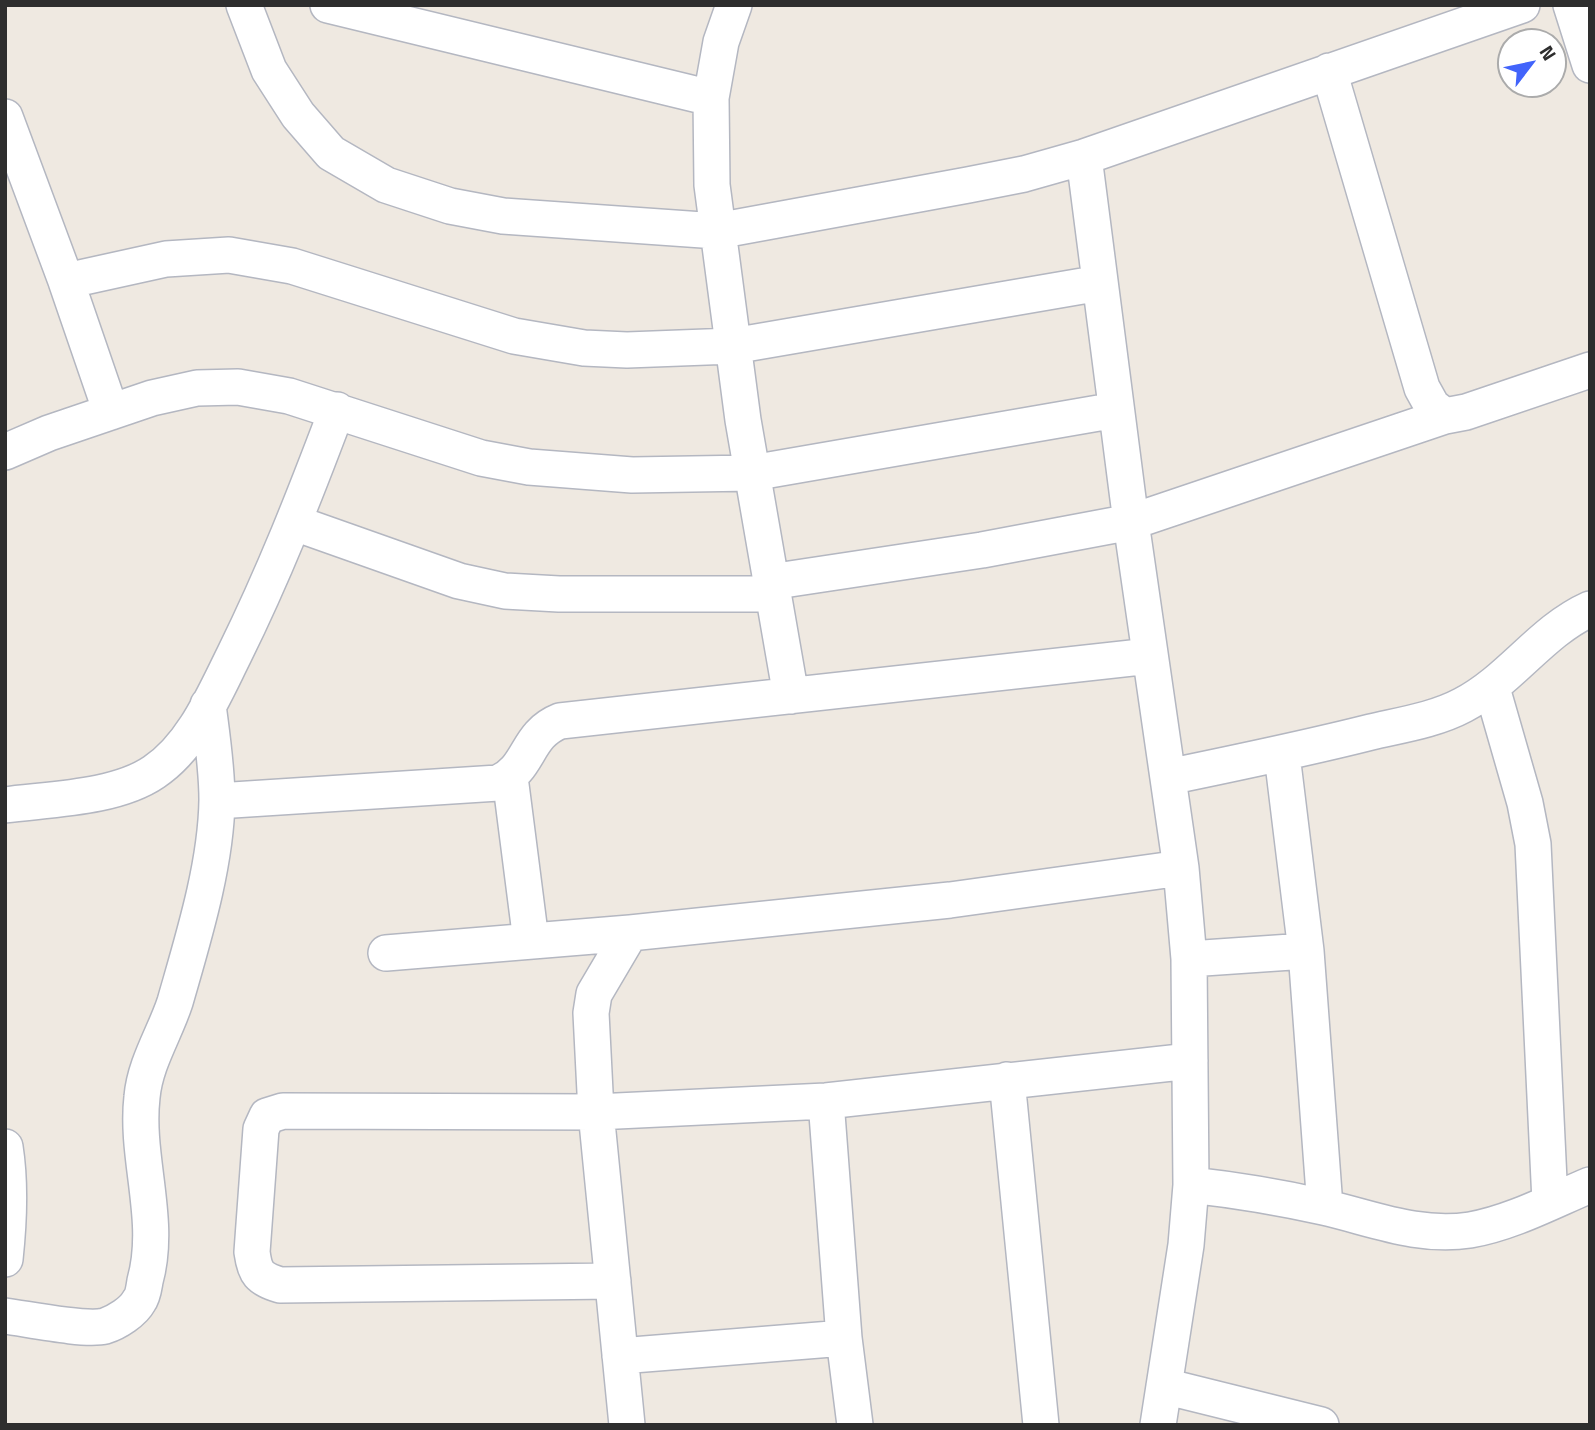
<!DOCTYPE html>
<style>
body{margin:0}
#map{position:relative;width:1595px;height:1430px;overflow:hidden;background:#efe9e1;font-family:"Titillium Web",sans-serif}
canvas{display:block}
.frame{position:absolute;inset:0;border:7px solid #2e2e2e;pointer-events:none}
.north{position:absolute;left:1497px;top:28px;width:70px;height:70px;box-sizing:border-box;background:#fff;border:2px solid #ababab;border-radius:50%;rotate:58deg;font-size:19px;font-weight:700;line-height:28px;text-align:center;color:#2e2e2e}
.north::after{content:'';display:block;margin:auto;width:24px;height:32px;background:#4264fb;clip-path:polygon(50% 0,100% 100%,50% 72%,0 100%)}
</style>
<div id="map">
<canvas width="1595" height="1430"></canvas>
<div class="frame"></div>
<div class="north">N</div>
</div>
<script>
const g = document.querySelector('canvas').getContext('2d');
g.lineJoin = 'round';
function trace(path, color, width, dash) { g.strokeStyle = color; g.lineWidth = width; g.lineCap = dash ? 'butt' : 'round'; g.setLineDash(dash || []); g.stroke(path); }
const minor = new Path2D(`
 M244 5 269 70 298 115 331 153 386 185 450 206 503 216 717 231 968 185 1024 174 1084 157 1522 5
 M328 5 711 98
 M734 5 721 42 711 98 712 185 743 420 791 696
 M1571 5 1590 65
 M1329 71 1422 388 1432 406 1445 416 1466 412 1590 370
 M5 117 66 281 111 412
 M1084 157 1131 522 1181 868 1189 959 1191 1185 1186 1245 1158 1425
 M66 281 166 259 229 255 292 266 514 336 584 348 627 350 733 346 1100 283
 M5 452 49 433 152 398 197 388 238 387 289 396 481 458 529 467 632 475 752 473 1116 410
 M295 523 459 581 505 591 559 594H772
 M770 582 982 550 1131 522 1445 416
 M1492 688 1525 803 1533 844 1550 1202
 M1282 755 1306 951 1325 1207
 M510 777 531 941
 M1168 777C1236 763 1304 749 1371 732 1401 725 1435 720 1463 705 1511 680 1541 631 1590 609
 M217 801 498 783C531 768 525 735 560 721L1150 656
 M5 805C51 799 116 798 154 772 193 746 214 695 234 655 274 574 305 495 337 410
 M386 953 630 933 950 900 1181 868
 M1189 959 1306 951
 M1007 1080 1041 1425
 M826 1101 844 1338 855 1425
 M5 1147C11 1185 9 1222 5 1259
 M1191 1185C1236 1190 1279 1197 1323 1207 1372 1218 1418 1238 1470 1230 1511 1223 1552 1201 1590 1185
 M613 1281 280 1285C259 1278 255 1274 252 1252L261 1129 267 1116 283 1111 596 1112 826 1101 1190 1061
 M5 1316C28 1319 85 1331 105 1326 117 1322 133 1312 139 1301 143 1296 144 1287 145 1281 162 1220 135 1158 142 1097 145 1063 165 1033 175 1002 193 939 216 866 217 800 217 768 212 736 208 705
 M620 1356 844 1338
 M1164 1386 1321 1425
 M627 1425 596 1112 591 1013 594 994 630 933`);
trace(minor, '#b4b7c1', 38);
trace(minor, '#fff', 35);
</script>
